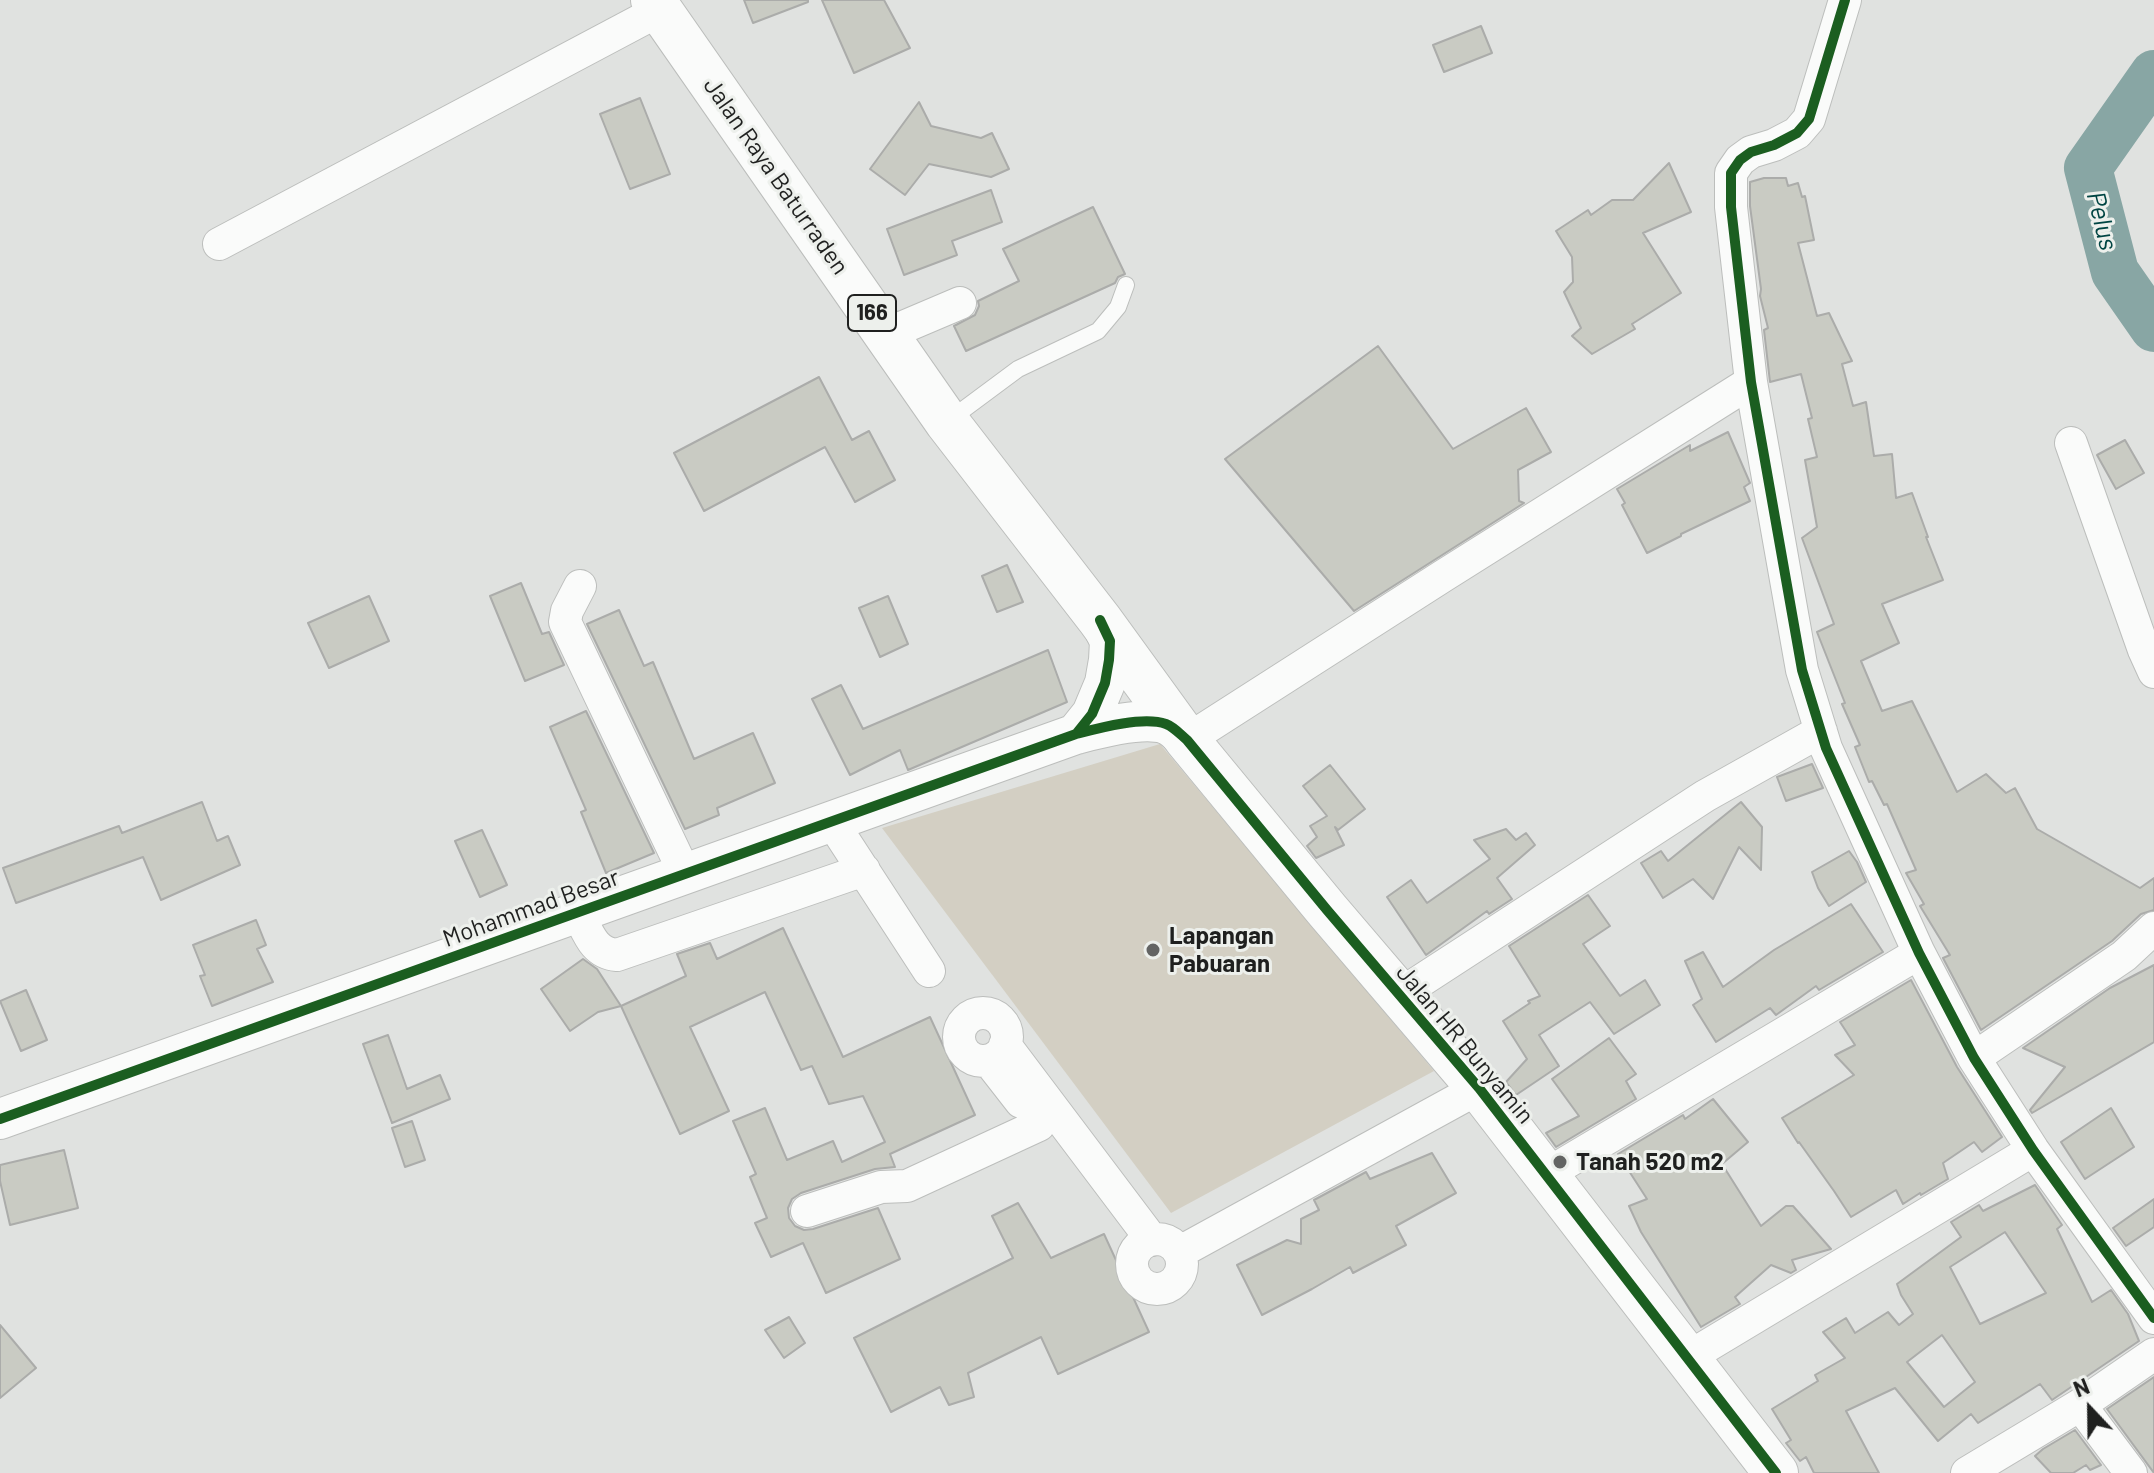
<!DOCTYPE html>
<style>
body{margin:0}
#map{position:relative;width:2154px;height:1473px;overflow:hidden;background:#e0e2e0;font-family:Barlow,sans-serif}
canvas{display:block}
.north{position:absolute;left:2050px;top:1369px;width:80px;height:80px;-webkit-text-stroke:6px #edf0ec;paint-order:stroke;rotate:338deg;font-size:22px;font-weight:700;line-height:32px;text-align:center;color:#1f201f}
.north::after{content:'';display:block;margin:auto;width:28px;height:36px;background:#1f201f;clip-path:polygon(50% 0,100% 100%,50% 72%,0 100%)}
</style>
<div id="map">
<canvas width="2154" height="1473"></canvas>
<div class="north">N</div>
</div>
<script>
const g = document.querySelector('canvas').getContext('2d');
g.lineJoin = 'round';
function fillPath(path, color) { g.fillStyle = color; g.fill(path, 'evenodd'); }
function trace(path, color, width, dash) { g.strokeStyle = color; g.lineWidth = width; g.lineCap = dash ? 'butt' : 'round'; g.setLineDash(dash || []); g.stroke(path); }
function write(font, color, halo, rows, align = 'center') {
  g.font = font + ' Barlow,sans-serif'; g.lineWidth = 6; g.setLineDash([]); g.textBaseline = 'middle'; g.strokeStyle = halo; g.fillStyle = color; for (const [text, x, y, turn = 0] of rows) {
    g.save(); g.translate(x, y); g.rotate((+turn || 0) * Math.PI / 180); g.textAlign = isNaN(turn) ? turn : align; if (halo) g.strokeText(text, 0, 0); g.fillText(text, 0, 0); g.restore();
  }
}
fillPath(new Path2D(`
 M1160 744 1434 1071 1171 1213 882 828Z`), '#d3cfc3');
trace(new Path2D(`
 M2154 74 2088 168 2115 272 2154 328`), '#88a6a4', 48);
const building = new Path2D(`
 M744 0H808V2L753 23Z
 M822 0H884L910 48 854 73Z
 M1481 26 1492 53 1444 72 1433 45Z
 M640 98 670 174 630 189 600 114Z
 M919 102 931 126 981 138 992 133 1009 169 991 177 929 164 905 195 870 169Z
 M1669 163 1691 212 1643 233 1681 293 1632 324 1635 329 1592 354 1572 336 1581 328 1564 292 1573 282 1572 257 1556 231 1588 210 1591 215 1612 200H1633Z
 M1764 178H1786L1788 186 1798 183 1802 197 1805 196 1814 240 1798 243 1817 316 1829 313 1852 361 1842 364 1853 406 1866 402 1874 456 1892 454 1896 498 1912 493 1928 537H1926L1943 580 1882 604 1899 643 1861 661 1882 711 1912 701 1957 792 1986 774 2006 793 2015 788 2037 829 2140 888 2154 878V910L2141 914 2112 941 1981 1030 1943 958 1950 955 1920 906 1924 904 1906 873 1916 870 1887 804 1884 805 1872 781 1869 782 1855 747 1860 745 1842 704 1845 703 1817 632 1834 624 1802 538 1817 527 1805 460 1817 457 1808 419 1812 418 1801 374 1770 382 1764 330 1768 328 1760 296 1761 289 1750 206V182Z
 M991 190 1002 222 952 241 957 255 904 275 887 229Z
 M1093 207 1125 274 1118 277 1115 283 966 351 954 326 975 315 979 306 978 301 1019 281 1003 249Z
 M1378 346 1453 449 1526 408 1551 452 1518 470 1519 501 1524 503 1354 611 1225 459Z
 M819 377 852 440 869 431 895 480 855 502 825 447 704 511 674 453Z
 M1728 432 1750 483 1744 487 1750 501 1681 534V536L1647 553 1622 505 1625 503 1617 489 1690 445V451Z
 M2125 440 2144 473 2116 489 2097 455Z
 M1007 565 1023 602 997 612 982 576Z
 M521 583 542 634 549 632 564 665 525 681 490 596Z
 M369 596 389 641 329 668 308 623Z
 M888 596 908 644 880 657 859 608Z
 M619 610 644 666 653 662 694 759 753 733 775 783 717 808 719 815 685 829 587 624Z
 M1048 650 1067 702 908 770 900 750 850 775 812 699 841 685 863 729Z
 M586 711 654 853 606 873 581 812 586 810 550 727Z
 M1812 764 1823 788 1786 801 1777 777Z
 M1330 765 1365 809 1338 830 1335 827 1344 845 1316 858 1307 846 1317 837 1310 826 1327 816 1303 786Z
 M202 802 217 841 228 836 240 865 161 900 143 857 16 903 3 868 119 826 122 833Z
 M1741 802 1762 827 1761 870 1739 847 1713 899 1693 879 1663 898 1641 863 1661 851 1668 861Z
 M1506 829 1516 840 1526 833 1535 845 1497 878 1512 899 1489 914 1487 911 1426 955 1387 897 1411 880 1427 903 1490 859 1474 840Z
 M482 830 507 885 480 897 455 841Z
 M1849 851 1857 862 1866 882 1829 906 1818 888 1812 872Z
 M1588 895 1610 926 1583 944 1620 996 1645 980 1660 1005 1614 1034 1590 1002 1539 1035 1559 1066 1516 1095 1506 1082 1527 1059 1503 1021 1530 1003 1528 1001 1540 996 1509 946Z
 M1851 904 1883 952 1819 990 1816 986 1776 1015 1770 1008 1716 1042 1693 1005 1702 999 1685 961 1703 952 1723 987 1774 950Z
 M256 920 266 945 257 949 273 982 212 1006 200 976 205 975 193 945Z
 M783 928 843 1057 930 1017 975 1115 890 1154 895 1167 875 1169 801 1193 792 1199 788 1208 789 1218 795 1226 804 1230 813 1229 878 1208 900 1259 826 1293 803 1243 771 1257 755 1223 767 1218 750 1177 756 1174 733 1121 765 1108 787 1160 833 1141 842 1162 885 1142 863 1096 829 1104 812 1066 801 1070 765 992 690 1027 729 1111 680 1134 621 1006 686 976 677 954 710 943 717 959Z
 M583 959 597 969 621 1006 598 1012 570 1031 541 989Z
 M2154 965V1042L2032 1113 2030 1110 2065 1067 2023 1048 2110 988Z
 M1911 980 1957 1067 2002 1137 1982 1152 1974 1142 1943 1163 1948 1179 1921 1195 1920 1193 1903 1204 1896 1190 1851 1217 1834 1191 1799 1142 1798 1143 1782 1118 1854 1075 1835 1055 1855 1045 1840 1022Z
 M26 990 47 1040 21 1051 0 1001Z
 M388 1035 407 1089 440 1075 450 1099 392 1123 363 1044Z
 M1609 1038 1636 1074 1626 1081 1636 1099 1556 1147 1546 1133 1579 1116 1552 1079Z
 M1713 1099 1748 1142 1722 1164 1761 1226 1786 1206H1793L1831 1249 1792 1260 1796 1270 1791 1273 1771 1265 1735 1297 1740 1304 1701 1327 1641 1232 1629 1206 1647 1199 1618 1154 1683 1115 1685 1119Z
 M2111 1108 2134 1147 2085 1179 2061 1142Z
 M412 1121 425 1160 405 1167 392 1128Z
 M64 1150 78 1208 10 1225 0 1181V1165Z
 M1432 1153 1456 1193 1396 1226 1406 1245 1353 1273 1350 1267 1312 1289 1262 1315 1237 1265 1287 1240 1301 1244V1219L1319 1210 1314 1200 1366 1172 1370 1179Z
 M2035 1185 2062 1225 2057 1229 2092 1302 2111 1290 2128 1314 2139 1341 2052 1400 2040 1384 1978 1423 1971 1414 1938 1441 1895 1388 1846 1411 1879 1473H1814L1806 1457 1800 1461 1786 1443 1791 1440 1772 1409 1818 1381 1815 1375 1845 1358 1823 1332 1846 1318 1855 1333 1888 1312 1899 1325 1913 1314 1901 1295 1897 1284 1961 1237 1951 1222 1979 1205 1983 1211ZM2005 1232 2046 1293 1980 1324 1950 1267ZM1942 1335 1975 1382 1944 1407 1907 1362Z
 M2154 1199V1227L2126 1246 2113 1228Z
 M1018 1203 1051 1258 1104 1234 1149 1332 1058 1374 1041 1337 968 1373 974 1397 949 1405 940 1387 891 1412 854 1338 1013 1258 992 1216Z
 M789 1317 805 1343 784 1358 765 1330Z
 M0 1325 36 1368 0 1398Z
 M2154 1377V1473L2107 1409Z
 M2075 1430 2101 1465 2090 1470 2086 1465 2073 1473H2051L2035 1456 2043 1449Z`);
fillPath(building, '#c9cbc3');
trace(building, '#abacaa', 2);
const service = new Path2D(`
 M948 421 1018 369 1098 331 1118 307 1126 285`);
const minor = new Path2D(`
 M1845 0 1809 119 1797 133 1774 145 1751 152 1740 160 1731 173V207L1751 382 1802 670 1826 748 1919 953 1974 1058 2033 1150 2154 1318
 M219 244 660 10
 M887 334 960 303
 M2071 443 2144 650 2154 672
 M580 586 567 611 565 622 685 874
 M1187 740 1443 576 1751 382
 M832 822 929 971
 M578 913C588 932 593 953 617 955L864 870
 M1399 995 1705 796 1821 731
 M959 1037a24 24 0 1 1 48 0a24 24 0 1 1-48 0Z
 M1005 1045 1152 1240
 M1974 1058 2124 956 2154 928
 M989 1061 1021 1102
 M1547 1174 1919 953
 M807 1211 881 1187 907 1186 1039 1125
 M1132 1264a25 25 0 1 1 50 0a25 25 0 1 1-50 0Z
 M1180 1252 1479 1088
 M1687 1358 2033 1150
 M2080 1405 2131 1473
 M1967 1473 2080 1405 2154 1354`);
const tertiary = new Path2D(`
 M1076 734 1092 714 1105 683 1109 660 1110 641 1100 620
 M0 1119 1076 734C1099 728 1143 716 1166 724 1174 727 1181 735 1187 740`);
const primary = new Path2D(`
 M653 0 947 422 1100 620 1187 740 1327 910 1479 1088 1776 1473`);
trace(service, '#bcbebc', 18);
trace(minor, '#bcbebc', 34);
trace(tertiary, '#bcbebc', 42);
trace(primary, '#bcbebc', 46);
trace(service, '#fafbfa', 16);
trace(minor, '#fafbfa', 32);
trace(tertiary, '#fafbfa', 40);
trace(primary, '#fafbfa', 44);
trace(new Path2D(`
 M1845 0 1809 119 1797 133 1774 145 1751 152 1740 160 1731 173V207L1751 382 1802 670 1826 748 1919 953 1974 1058 2033 1150 2154 1318
 M1076 734 1092 714 1105 683 1109 660 1110 641 1100 620
 M0 1119 1076 734C1099 728 1143 716 1166 724 1174 727 1181 735 1187 740L1327 910 1479 1088 1776 1473`), '#1b5e20', 10);
for (const [x, y, r, color] of [
 [1153,950,8,"#636463"],
 [1560,1162,8,"#636463"]
]) { const dot = new Path2D(); dot.arc(x, y, r, 0, 2 * Math.PI); g.fillStyle = color; g.fill(dot); trace(dot, '#edf0ec', 3); }
for (const [x, y, w] of [
 [872,313,48]
]) { const box = new Path2D(); box.roundRect(x - w / 2, y - 18, w, 36, 6); g.fillStyle = '#edf0ec'; g.fill(box); trace(box, '#1f201f', 2); }
write('bold 22px', '#1f201f', null, [
 ["166",872,313]
]);
write('24px', '#1f201f', '#edf0ec', [
 ["Jalan Raya Baturraden",776,176,55],
 ["Mohammad Besar",531,908,-20],
 ["Jalan HR Bunyamin",1465,1044,50]
]);
write('bold 24px', '#1f201f', '#edf0ec', [
 ["Lapangan",1169,936],
 ["Pabuaran",1169,964],
 ["Tanah 520 m2",1576,1162]
], 'left');
write('italic 26px', '#004543', '#edf0ec', [
 ["Pelus",2102,221,76]
]);
</script>
